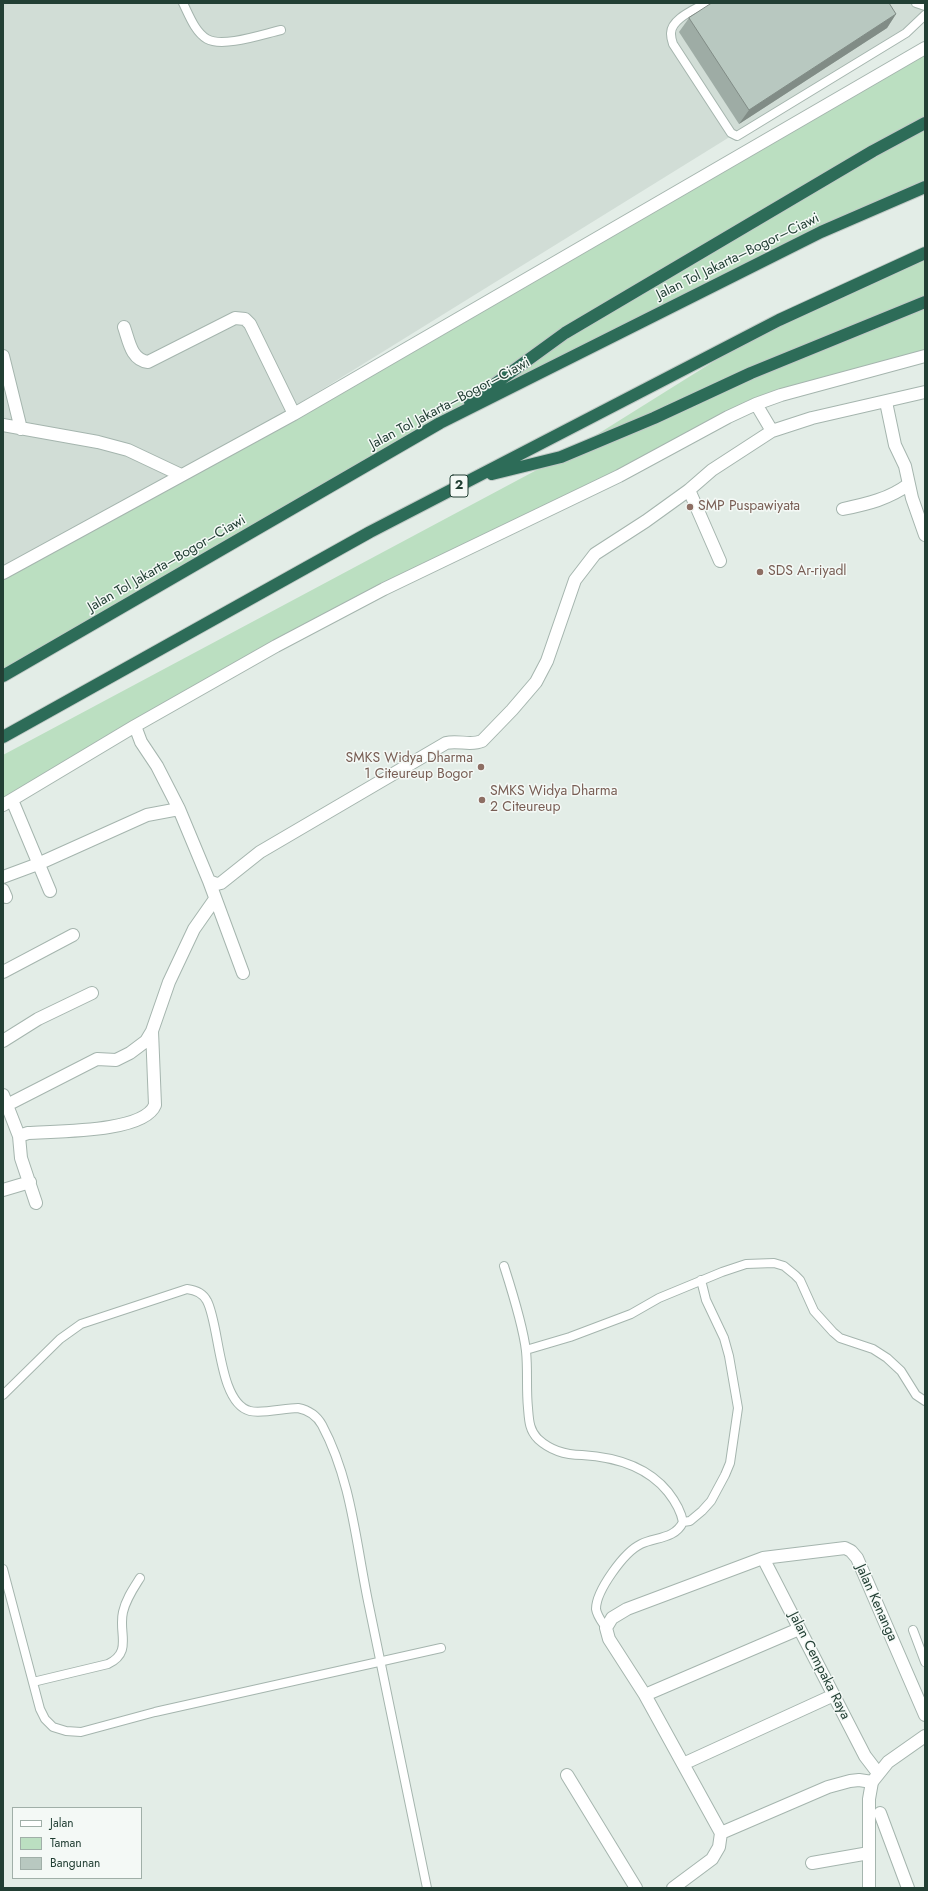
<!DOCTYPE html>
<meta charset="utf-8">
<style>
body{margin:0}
#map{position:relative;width:928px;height:1891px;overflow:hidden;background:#e3ede7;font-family:Jost,sans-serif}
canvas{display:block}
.frame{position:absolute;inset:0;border:4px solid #223f34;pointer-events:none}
.legend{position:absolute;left:12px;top:1807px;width:130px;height:72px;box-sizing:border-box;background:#f4f9f6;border:1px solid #a0afa8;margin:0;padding:5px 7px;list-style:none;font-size:12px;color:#223f34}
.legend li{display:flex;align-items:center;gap:8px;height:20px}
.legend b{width:20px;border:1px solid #a0afa8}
</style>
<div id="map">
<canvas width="928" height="1891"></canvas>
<div class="frame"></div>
<ul class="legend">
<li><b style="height:5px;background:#fff"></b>Jalan</li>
<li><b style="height:11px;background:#bbdfc1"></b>Taman</li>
<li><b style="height:11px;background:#b8c8c0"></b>Bangunan</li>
</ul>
</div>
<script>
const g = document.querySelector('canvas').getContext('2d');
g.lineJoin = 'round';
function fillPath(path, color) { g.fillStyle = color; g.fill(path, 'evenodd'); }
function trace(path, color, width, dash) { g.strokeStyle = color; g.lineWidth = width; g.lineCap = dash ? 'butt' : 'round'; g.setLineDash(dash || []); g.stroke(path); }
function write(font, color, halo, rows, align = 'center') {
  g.font = font + ' Jost,sans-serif'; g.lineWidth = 3; g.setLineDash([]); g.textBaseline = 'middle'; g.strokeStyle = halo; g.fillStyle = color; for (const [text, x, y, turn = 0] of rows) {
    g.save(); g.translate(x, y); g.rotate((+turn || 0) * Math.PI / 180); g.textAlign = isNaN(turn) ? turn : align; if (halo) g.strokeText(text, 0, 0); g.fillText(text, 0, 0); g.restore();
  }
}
fillPath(new Path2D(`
 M3 3H925V16L3 587Z`), '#d1ddd6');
fillPath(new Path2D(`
 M925 51V189L774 255 440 423 3 676V574Z
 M925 255V355L781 395 284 642 3 805V755L561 457 788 315Z`), '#bbdfc1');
const service = new Path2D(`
 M183 3C189 15 195 32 207 39 223 48 263 34 281 30
 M706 3C696 9 670 19 671 34 671 37 672 41 673 44L731 133 737 136 906 33 925 15
 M916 3 925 6
 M504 1266C512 1291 523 1325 526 1351 528 1370 526 1389 528 1408 529 1420 529 1430 538 1439 551 1451 565 1455 582 1455 615 1457 647 1466 668 1492 675 1501 681 1511 683 1522 675 1539 656 1537 641 1544 624 1552 596 1591 596 1609 597 1616 602 1622 606 1628
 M526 1350 570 1337 631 1314 659 1298 722 1272 746 1264 774 1263 784 1266 795 1275 800 1280 814 1311 833 1332 840 1338 873 1349 887 1358 901 1371 916 1395 925 1401
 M3 1395 60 1339 81 1324 187 1289C195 1290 203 1293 207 1301 220 1325 218 1403 250 1411 262 1414 285 1408 298 1408 308 1410 317 1416 322 1425 352 1481 356 1545 369 1606 389 1700 408 1794 427 1888
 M683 1522 690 1521 702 1511 711 1501 725 1475 730 1463 738 1408 729 1356 724 1338 706 1300 701 1280
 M3 1569 40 1709 45 1719 53 1727 66 1731 81 1732 155 1712 441 1648
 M913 1630 925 1662
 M33 1682 108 1664C133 1652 118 1633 123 1612 126 1599 133 1589 140 1578`);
const minor = new Path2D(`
 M124 327C129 341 131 360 148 362L235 318 245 319 250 324 294 414
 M3 356 21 429
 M886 402 895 445 905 466 912 498 925 535
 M756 404 772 431
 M3 425 98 442 128 450 181 475
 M689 490 720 561
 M843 509C867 504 889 499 909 484
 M3 573 294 414 925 48
 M135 726 141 742 157 766 179 809 209 881 243 973
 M12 800 50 891
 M3 805 135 726 276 646 384 589 619 476 728 417 756 404 781 395 925 356
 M3 877 38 864 147 815 179 809
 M209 881 217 884 221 883 260 852 446 743C458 740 471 746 482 741L512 710 536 682 547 661 575 580 595 554 646 521 689 490 712 470 772 431 812 418 925 392
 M3 890 6 897
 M3 972 73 935
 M3 1041 38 1019 92 993
 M3 1095 19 1136 21 1158 36 1203
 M7 1105 97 1059 116 1060 130 1053 146 1041 152 1031 169 982 194 929 215 899
 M19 1136 28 1133C54 1131 144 1133 155 1105L152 1031
 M3 1190 30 1182
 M763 1558 865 1756 878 1773
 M645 1695 799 1629
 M683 1764 834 1695
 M567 1775 636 1888
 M872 1782 859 1780 850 1781 828 1787 721 1833 645 1695 609 1639 606 1628 612 1618 627 1609 763 1558 845 1548 851 1551 857 1558 925 1715
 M880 1813 908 1888
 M812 1863 869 1853
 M673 1888 712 1859 719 1847 721 1833`);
const tertiary = new Path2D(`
 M869 1888V1799L872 1782 888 1762 925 1736`);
const motorway = new Path2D(`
 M470 402 565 333 873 151 925 123
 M492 474 561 457 654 418 751 373 925 302
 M3 676 440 423 821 232 925 187
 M3 737 370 532 779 320 925 253`);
trace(service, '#a5b5ae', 10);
trace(minor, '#a5b5ae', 14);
trace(tertiary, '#a5b5ae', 14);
trace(motorway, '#c1c9c6', 14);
trace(service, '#fff', 8);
trace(minor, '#fff', 12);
trace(tertiary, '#fff', 12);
trace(motorway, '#2d6c58', 12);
fillPath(new Path2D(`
 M896 14 887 28 739 124 679 32 689 18Z`), '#9eaca5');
fillPath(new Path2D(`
 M896 14 887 28 739 124 749 110Z`), '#818c86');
const building = new Path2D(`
 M712 3H889L896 14 749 110 689 18Z`);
fillPath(building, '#b8c8c0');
trace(building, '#818c86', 1);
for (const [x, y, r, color] of [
 [690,507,4,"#8d6e63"],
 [760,572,4,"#8d6e63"],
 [481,767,4,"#8d6e63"],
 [482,800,4,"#8d6e63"]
]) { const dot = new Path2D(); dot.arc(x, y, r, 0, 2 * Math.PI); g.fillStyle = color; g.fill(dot); trace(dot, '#f4f9f6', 1.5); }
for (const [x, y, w] of [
 [459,486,18]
]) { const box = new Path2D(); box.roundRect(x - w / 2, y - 11, w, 22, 3); g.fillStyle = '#f4f9f6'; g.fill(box); trace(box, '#223f34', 1); }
write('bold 13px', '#223f34', null, [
 ["2",459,486]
]);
write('14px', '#223f34', '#f4f9f6', [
 ["Jalan Tol Jakarta–Bogor–Ciawi",738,257,-26],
 ["Jalan Tol Jakarta–Bogor–Ciawi",450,404,-28],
 ["Jalan Tol Jakarta–Bogor–Ciawi",167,564,-30],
 ["Jalan Kenanga",876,1603,66],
 ["Jalan Cempaka Raya",819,1666,63]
]);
write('14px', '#785e54', '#f4f9f6', [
 ["SMP Puspawiyata",698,507],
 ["SDS Ar-riyadl",768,572],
 ["SMKS Widya Dharma",473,759,"right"],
 ["1 Citeureup Bogor",473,775,"right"],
 ["SMKS Widya Dharma",490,792],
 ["2 Citeureup",490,808]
], 'left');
</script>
